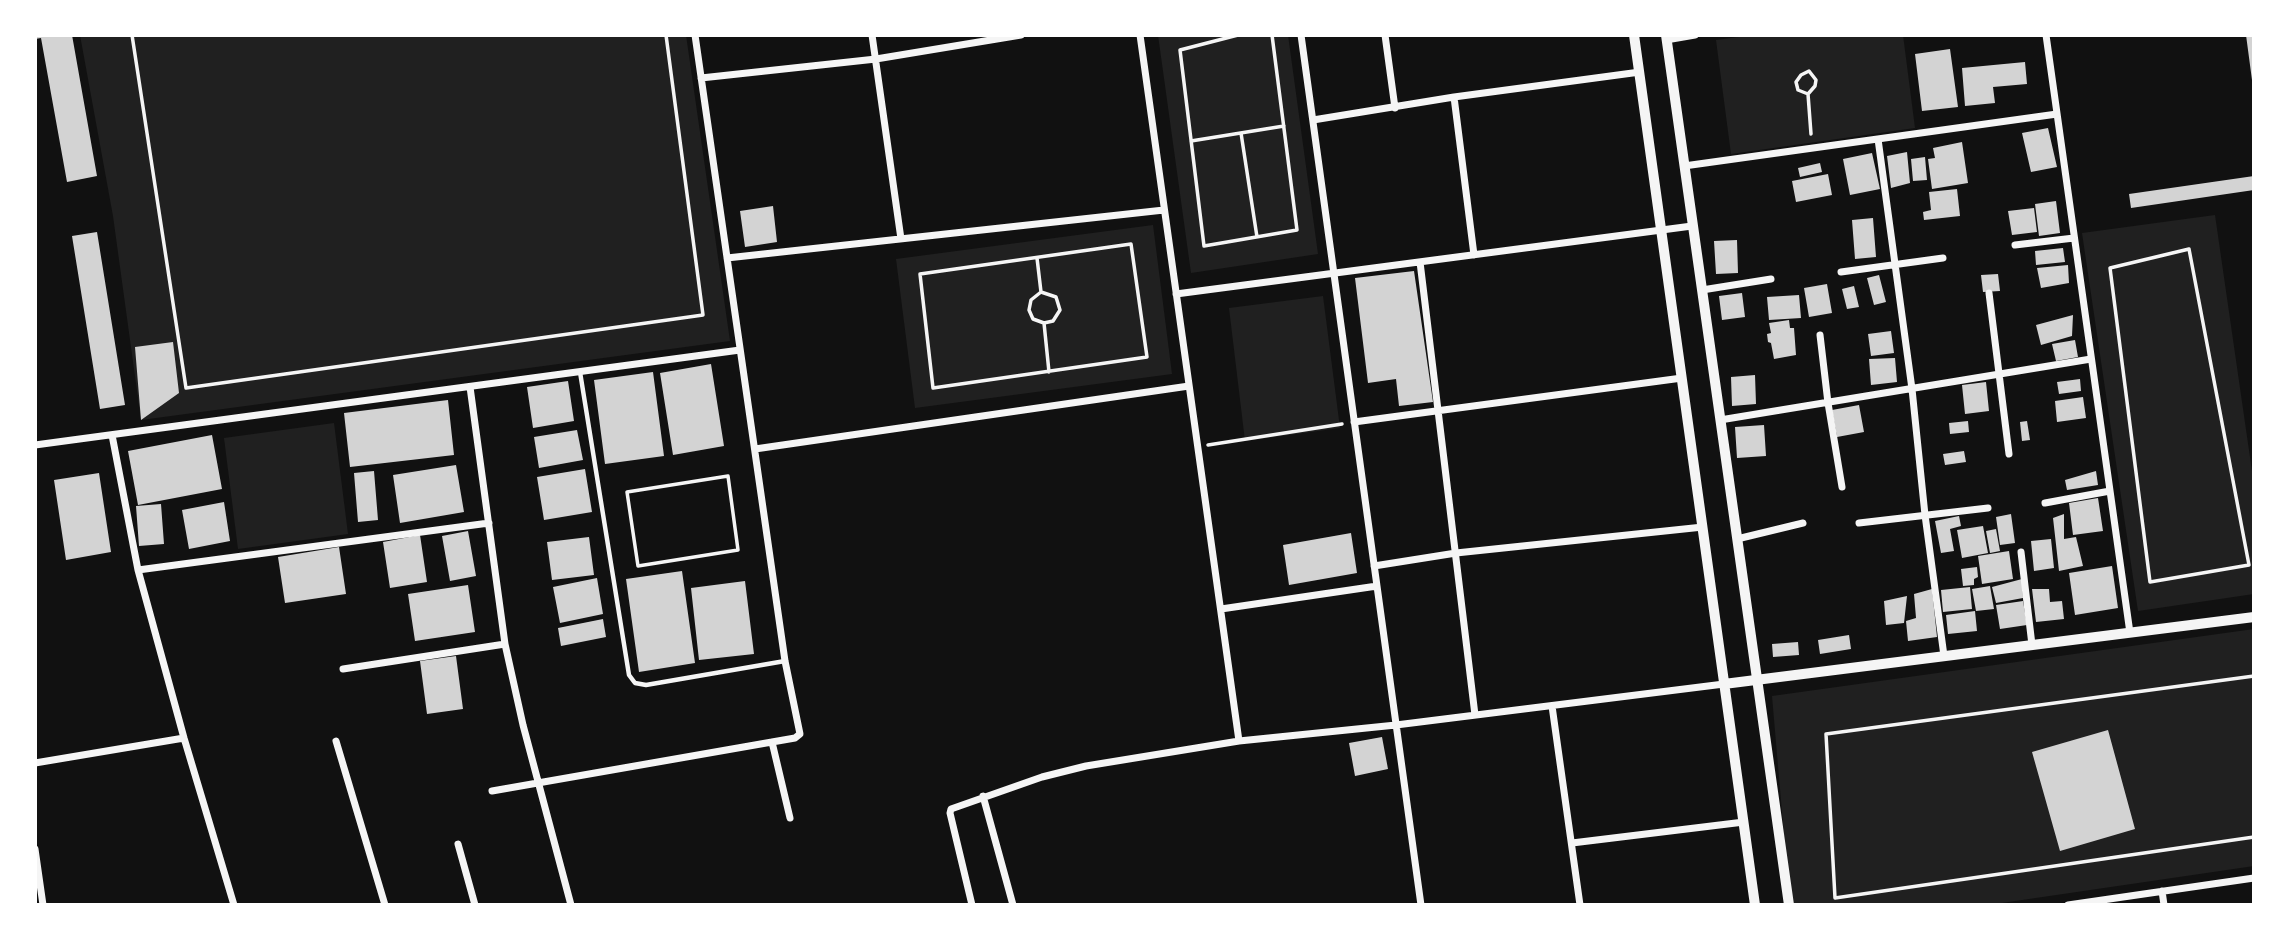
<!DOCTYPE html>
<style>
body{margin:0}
#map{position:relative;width:2289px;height:940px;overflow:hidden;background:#111;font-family:Arial,sans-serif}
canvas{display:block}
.frame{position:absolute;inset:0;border:37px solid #fff;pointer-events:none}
</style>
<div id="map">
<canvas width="2289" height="940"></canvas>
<div class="frame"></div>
</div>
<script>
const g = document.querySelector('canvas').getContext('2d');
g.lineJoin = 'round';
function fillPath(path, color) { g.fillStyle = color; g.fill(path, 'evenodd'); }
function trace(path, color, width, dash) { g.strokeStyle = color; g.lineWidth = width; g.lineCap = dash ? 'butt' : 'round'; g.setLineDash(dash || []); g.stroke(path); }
fillPath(new Path2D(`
 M80 35H686L730 341 141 420 113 216Z
 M1158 35H1288L1318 254 1191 273Z
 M1754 35H1903L1915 128 1731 154 1716 40Z
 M2215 215 2254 485V594L2138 611 2082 233Z
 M1153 225 1172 374 915 408 896 259Z
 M1323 296 1340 428 1245 441 1229 308Z
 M334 423 348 534 238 549 224 438Z
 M2254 629V866L1988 905H1790L1772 696Z`), '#202020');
fillPath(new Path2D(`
 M35 35H72L97 176 67 182 41 38 35 39Z
 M2246 35H2254V80H2252Z
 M1950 49 1958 107 1922 111 1915 54Z
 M2025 62 2027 84 1993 87 1995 103 1965 106 1962 68Z
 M2048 128 2057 167 2031 172 2022 133Z
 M1962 142 1968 183 1932 189 1928 159 1935 158 1933 148Z
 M1907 152 1910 183 1891 188 1887 156Z
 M1872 153 1880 189 1850 195 1843 159Z
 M1925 157 1927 180 1913 181 1911 159Z
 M1820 163 1822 172 1800 177 1798 168Z
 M1828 174 1832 195 1796 202 1792 181Z
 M2254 176V190L2131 208 2129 194Z
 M1957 189 1960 216 1924 220 1923 212 1931 210 1929 192Z
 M2056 201 2060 233 2039 236 2035 204Z
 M773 206 777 242 745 247 740 211Z
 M2034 208 2037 232 2012 235 2008 211Z
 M1873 218 1876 257 1855 259 1852 220Z
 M97 232 125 405 100 409 72 236Z
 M1737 240 1738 273 1716 274 1714 241Z
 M2063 248 2065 262 2036 265 2035 251Z
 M2068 265 2069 283 2041 288 2037 268Z
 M1414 271 1433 402 1399 406 1396 379 1368 383 1355 278Z
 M1998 274 2000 291 1983 292 1981 275Z
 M1879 275 1886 302 1874 305 1867 278Z
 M1827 284 1832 313 1809 317 1804 288Z
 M1854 286 1859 307 1847 309 1842 289Z
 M1742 293 1745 317 1722 320 1719 296Z
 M1799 295 1801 318 1769 320 1767 297Z
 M2073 315 2072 336 2041 345 2036 325Z
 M1789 320 1790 328H1794L1796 355 1774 359 1771 343 1768 342 1767 334 1771 333 1769 323Z
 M1891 331 1894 353 1871 356 1868 334Z
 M2075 340 2078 357 2056 361 2052 344Z
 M173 342 179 393 141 420 135 347Z
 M1895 358 1897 382 1871 385 1869 359Z
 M711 364 724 446 673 455 660 373Z
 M653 372 664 456 605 464 594 380Z
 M1755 375 1756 404 1732 406 1731 377Z
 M2080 379 2081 391 2059 394 2057 382Z
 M568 381 574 421 533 428 527 387Z
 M1986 382 1989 411 1965 414 1962 385Z
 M2083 397 2086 418 2057 422 2055 401Z
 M448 400 454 455 350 467 344 413Z
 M1859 405 1864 432 1837 437 1832 410Z
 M1968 421 1969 432 1950 434 1949 423Z
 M2027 421 2030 440 2022 441 2020 422Z
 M1764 425 1766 456 1737 458 1735 427Z
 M577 430 583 460 539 468 534 437Z
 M212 435 222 489 138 505 128 451Z
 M1964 451 1966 462 1945 465 1943 454Z
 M456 465 464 512 400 523 393 475Z
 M585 469 592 512 544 520 537 477Z
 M374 471 378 520 358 522 354 473Z
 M2096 471 2098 485 2067 490 2065 480Z
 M99 473 111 552 66 560 54 480Z
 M2098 498 2103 531 2073 535 2069 503Z
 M224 502 230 541 189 549 182 510Z
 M161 504 164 544 139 546 136 506Z
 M2011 514 2015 543 2000 545 1996 517Z
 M2064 514V539L2076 537 2083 566 2059 571 2053 518Z
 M1959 516 1961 526 1950 529 1954 551 1941 553 1935 521Z
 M1983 526 1988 553 1962 558 1957 530Z
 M1996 529 2000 551 1990 553 1986 531Z
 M468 531 476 576 450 581 442 536Z
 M1351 533 1357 573 1289 585 1283 545Z
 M420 535 427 582 390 588 383 542Z
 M589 537 594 575 552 580 547 542Z
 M2051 539 2054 568 2034 571 2031 541Z
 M339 547 346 594 285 603 278 557Z
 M2009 551 2013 579 1982 584 1978 556Z
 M2112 566 2118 608 2075 615 2069 573Z
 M1977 567 1978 577 1974 579V585L1963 586 1961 569Z
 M682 571 695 663 639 672 626 579Z
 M597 578 603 614 560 623 553 587Z
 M2022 579 2023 598 1996 603 1992 587Z
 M745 581 754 654 699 660 691 588Z
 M468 585 475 632 415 641 408 594Z
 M1990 586 1994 609 1976 611 1972 589Z
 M1970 587 1972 609 1943 612 1941 590Z
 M1932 589 1937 637 1908 641 1906 621 1916 618 1914 594Z
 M2032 589H2049L2050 602 2062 601 2064 619 2036 622Z
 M1907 596 1904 623 1886 625 1884 601Z
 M2023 601 2027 625 2000 629 1996 605Z
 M1975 611 1977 631 1948 634 1946 615Z
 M603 619 606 637 561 646 558 628Z
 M1849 635 1851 649 1820 654 1818 640Z
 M1798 642 1799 655 1773 657 1772 644Z
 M456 656 463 709 427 714 420 661Z
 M2108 730 2135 829 2060 851 2032 752Z
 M1382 737 1388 769 1355 776 1349 743Z`), '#d3d3d3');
trace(new Path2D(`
 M132 35 186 388 703 315 666 35
 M1238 35 1180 50 1204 246 1297 230 1272 35
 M1808 94 1815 86 1816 80 1809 71 1801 75 1796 82 1798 90 1808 94 1811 134
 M1241 133 1257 237
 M1191 141 1284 126
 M1131 244 1147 357 933 388 920 274Z
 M2189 249 2249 565 2150 582 2110 268Z
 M1037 258 1041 292 1031 300 1029 310 1033 319 1044 323 1049 372
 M1041 292 1056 297 1060 310 1053 321 1044 323
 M1208 445 1342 424
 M728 476 738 550 638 566 627 492Z
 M2254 676 1826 734 1835 898 2254 837`), '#f5f5f5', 3.5);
trace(new Path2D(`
 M580 372 629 675 635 683 646 685 785 661`), '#f5f5f5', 4.5);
trace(new Path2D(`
 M872 35 901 239
 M1140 35 1239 741
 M1301 35 1421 905
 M1385 35 1395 108
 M2046 35 2130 633
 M1666 40 1695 35
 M701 78 876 59 1021 35
 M1454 97 1474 255
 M1313 120 1454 97 1640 72
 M1878 139 1912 389 1925 515 1944 656
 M1684 166 2057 114
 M2015 245 2074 238
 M727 258 1164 210
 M1420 262 1475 715
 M1841 272 1943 258
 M1702 290 1771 279
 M1989 293 2009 454
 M1176 294 1692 226
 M1820 335 1828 403 1842 487
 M470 387 505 644 523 725 571 905
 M1720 420 2091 359
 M1354 422 1682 378
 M112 435 138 570 184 738 234 905
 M35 445 740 350
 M755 449 1189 386
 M2045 503 2110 491
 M1859 523 1988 508
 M1737 539 1803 523
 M2021 552 2032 645
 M1374 566 1456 553 1703 527
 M138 570 489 523
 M1221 609 1377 586
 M343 669 505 644
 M1552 706 1580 905
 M336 741 385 905
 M772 742 790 818
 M35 763 184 738
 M492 791 772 742 795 738 800 734 785 661 695 35
 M983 796 1013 905
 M1572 843 1744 822
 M458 844 475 905
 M35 849 43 905
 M2162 891 2164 905
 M972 905 950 813 951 809 1042 777 1086 766 1239 741 1396 725 1724 684
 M2068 905 2254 878`), '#f5f5f5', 7);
trace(new Path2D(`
 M1634 35 1755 905
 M1666 35 1789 905
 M1724 684 2254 617`), '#f5f5f5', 10);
</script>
